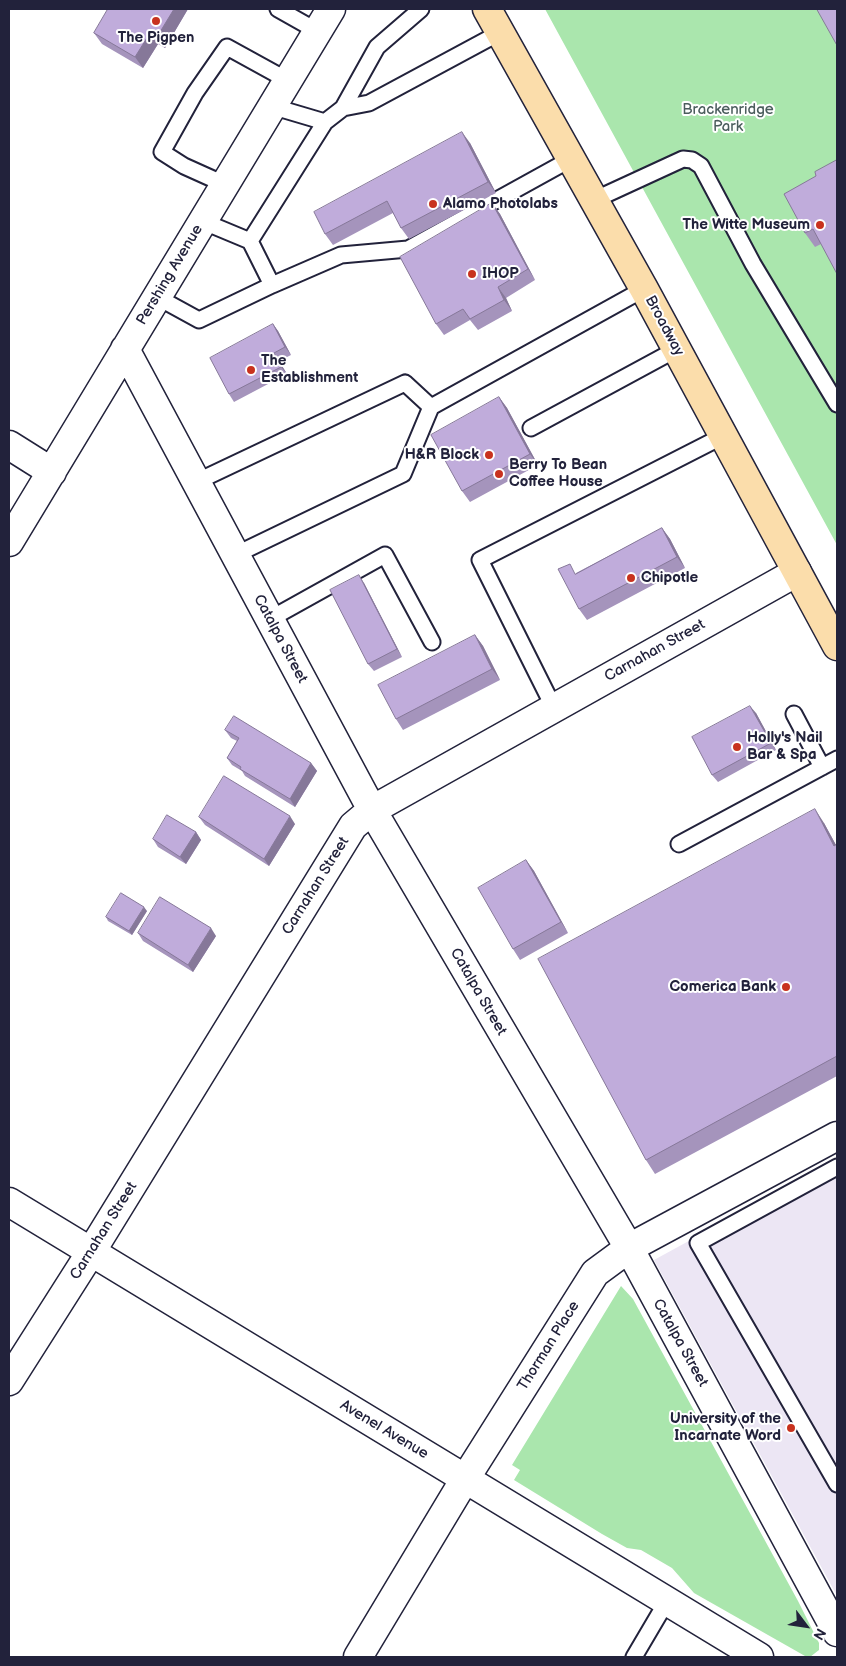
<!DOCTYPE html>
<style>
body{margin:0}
#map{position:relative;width:846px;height:1666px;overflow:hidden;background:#fff;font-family:"Balsamiq Sans",sans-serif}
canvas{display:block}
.frame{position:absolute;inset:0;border:10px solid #22223b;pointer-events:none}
.north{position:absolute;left:781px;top:1601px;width:50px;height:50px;-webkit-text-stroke:4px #fff;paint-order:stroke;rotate:121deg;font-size:14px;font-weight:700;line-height:20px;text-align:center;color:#22223b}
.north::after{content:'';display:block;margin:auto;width:18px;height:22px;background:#22223b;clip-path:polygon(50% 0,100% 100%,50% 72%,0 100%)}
</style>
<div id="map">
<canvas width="846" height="1666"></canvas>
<div class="frame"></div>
<div class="north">N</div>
</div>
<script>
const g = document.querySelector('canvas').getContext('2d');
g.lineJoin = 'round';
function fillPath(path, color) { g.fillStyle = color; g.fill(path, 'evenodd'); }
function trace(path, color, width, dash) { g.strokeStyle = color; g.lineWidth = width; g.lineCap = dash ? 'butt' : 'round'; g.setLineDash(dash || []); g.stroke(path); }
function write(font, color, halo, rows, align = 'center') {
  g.font = font + ' "Balsamiq Sans",sans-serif'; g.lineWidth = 4; g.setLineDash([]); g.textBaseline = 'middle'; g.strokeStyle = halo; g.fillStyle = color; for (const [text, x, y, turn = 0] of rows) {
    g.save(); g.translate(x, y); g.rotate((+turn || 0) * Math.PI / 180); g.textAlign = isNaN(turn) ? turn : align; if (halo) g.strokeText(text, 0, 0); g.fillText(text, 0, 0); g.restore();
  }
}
fillPath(new Path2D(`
 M837 1160V1596L654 1260Z`), '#ece6f4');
fillPath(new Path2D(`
 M545 9H837V545Z
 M621 1286 633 1299 798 1601 819 1643V1650L810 1657 805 1656 694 1593 672 1568 641 1550 627 1548 602 1534 514 1480 520 1470 512 1465Z`), '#aae6ad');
const service = new Path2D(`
 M278 9 317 31
 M271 106 325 122 343 108 369 103 501 32
 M343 108 377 47 421 9
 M224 184 184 166 162 152 195 93 227 47 287 80
 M594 200 683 159 692 160 701 166 753 264 837 404
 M202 221 250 241 325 122
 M272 285 341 255 408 249 571 159
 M157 297 199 320 272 285 250 241
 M531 428 677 349
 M196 482 405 383 431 407 644 289
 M235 555 403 474 431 407
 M270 619 385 555 432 642
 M554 708 480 560 723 436
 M794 714 822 767
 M679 844 837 759
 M837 1167 698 1243 837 1484
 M634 1657 667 1601`);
const minor = new Path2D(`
 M125 349 372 810 629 1248 837 1632
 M9 445 52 472
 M9 542 331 9
 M9 1202 759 1657
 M9 1381 91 1252 353 826 372 810 797 572
 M358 1657 465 1479 595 1273 629 1248 837 1136`);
const primary = new Path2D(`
 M487 9 644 289 837 646`);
trace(service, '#22223b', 19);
trace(minor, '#22223b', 31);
trace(primary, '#22223b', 31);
trace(service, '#fff', 15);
trace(minor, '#fff', 28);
trace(primary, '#fbddab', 28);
fillPath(new Path2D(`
 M108 9H188L165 48 158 44 143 68 102 44 94 33Z
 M470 143 496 193 409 239 401 228 393 213 333 245 325 234Z
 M816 176 821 244 815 247 805 233Z
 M492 203 500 214 535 280 506 298 512 311 478 330 470 320 444 335 436 324Z
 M273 324 278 331 291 355 279 361 287 374 234 402 229 394Z
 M499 397 507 408 538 465 470 502 462 491Z
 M662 528 670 539 685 568 587 620 579 609 576 573Z
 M364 583 402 657 374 671 368 664Z
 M475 635 483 646 500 680 403 730 396 719Z
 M756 713 776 750 718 782 712 775Z
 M225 730 311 763 317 771 295 807 245 776 242 771 232 765 227 758 237 741 231 738Z
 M199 817 295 824 269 866 205 825Z
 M824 823 836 845 837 844V1076L655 1174 646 1160Z
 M196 832 201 840 186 864 158 847 153 839Z
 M526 860 534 871 568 933 520 960 513 949Z
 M147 911 132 935 108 921 106 917Z
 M138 933 216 936 193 972 143 941Z`), '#a594bc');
fillPath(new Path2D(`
 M174 9H188L165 48 157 37Z
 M150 33 158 44 143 68 135 57Z
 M462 132 470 143 496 193 488 182Z
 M492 203 500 214 535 280 528 269Z
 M498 287 506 298 512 311 504 300Z
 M273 324 278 331 291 355 285 347Z
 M274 353 279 361 287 374 281 367Z
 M499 397 507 408 538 465 530 454Z
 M662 528 670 539 685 568 677 557Z
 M359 575 364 583 402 657 397 649Z
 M475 635 483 646 500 680 492 669Z
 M750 706 756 713 776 750 771 743Z
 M311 763 317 771 295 807 290 799Z
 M815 809 824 823 837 847 834 846Z
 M290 816 295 824 269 866 264 859Z
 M196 832 201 840 186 864 180 857Z
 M526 860 534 871 568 933 561 922Z
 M144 907 147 911 132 935 129 931Z
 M211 928 216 936 193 972 188 965Z`), '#867899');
const building = new Path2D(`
 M108 9H174L157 37 150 33 135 57 94 33Z
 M817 9H837V45Z
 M462 132 488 182 401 228 387 201 325 234 314 212Z
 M837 160V274L813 229 805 233 784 194 816 176 815 172Z
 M492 203 528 269 498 287 504 300 470 319 463 309 436 324 400 257Z
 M273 324 285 347 274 353 281 367 229 394 210 358Z
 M499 397 530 454 462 491 431 435Z
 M662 528 677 557 579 609 558 569 570 564 575 574Z
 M359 575 397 649 368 664 330 590Z
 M475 635 492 669 396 719 378 685Z
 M750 706 771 743 712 775 692 737Z
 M234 716 311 763 290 799 240 769 241 767 227 758 239 738 225 730Z
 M224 776 290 816 264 859 199 817Z
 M815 809 834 846 837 844V1056L646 1160 538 959Z
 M167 815 196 832 180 857 153 839Z
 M526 860 561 922 513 949 478 888Z
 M121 893 144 907 129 931 106 917Z
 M160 897 211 928 188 965 138 933Z`);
fillPath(building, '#c0acdb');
trace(building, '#867899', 1);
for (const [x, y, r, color] of [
 [156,21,5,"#c8321e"],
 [433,204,5,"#c8321e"],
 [820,225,5,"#c8321e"],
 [472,274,5,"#c8321e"],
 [251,370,5,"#c8321e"],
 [489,455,5,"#c8321e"],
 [499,474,5,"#c8321e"],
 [631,578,5,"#c8321e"],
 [737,747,5,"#c8321e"],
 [786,987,5,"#c8321e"],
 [791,1428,5,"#c8321e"]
]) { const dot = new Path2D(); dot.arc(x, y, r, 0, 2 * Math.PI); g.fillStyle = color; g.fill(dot); trace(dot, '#fff', 2); }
write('bold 15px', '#22223b', '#fff', [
 ["The Pigpen",156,38,"center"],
 ["Alamo Photolabs",443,204],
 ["The Witte Museum",810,225,"right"],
 ["IHOP",482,274],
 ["The",261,361],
 ["Establishment",261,378],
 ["H&R Block",479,455,"right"],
 ["Berry To Bean",509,465],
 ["Coffee House",509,482],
 ["Chipotle",641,578],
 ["Holly's Nail",747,738],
 ["Bar & Spa",747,755],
 ["Comerica Bank",776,987,"right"],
 ["University of the",781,1419,"right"],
 ["Incarnate Word",781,1436,"right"]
], 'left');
write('15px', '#4b5d5d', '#fff', [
 ["Brackenridge",728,110],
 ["Park",728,127]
]);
write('15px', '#22223b', '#fff', [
 ["Pershing Avenue",170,275,-59],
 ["Broadway",664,326,62],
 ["Catalpa Street",280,639,62],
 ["Carnahan Street",655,651,-29],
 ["Carnahan Street",316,886,-58],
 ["Catalpa Street",478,992,60],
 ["Carnahan Street",104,1231,-58],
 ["Catalpa Street",680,1343,61],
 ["Thorman Place",549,1346,-58],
 ["Avenel Avenue",384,1430,31]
]);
</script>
